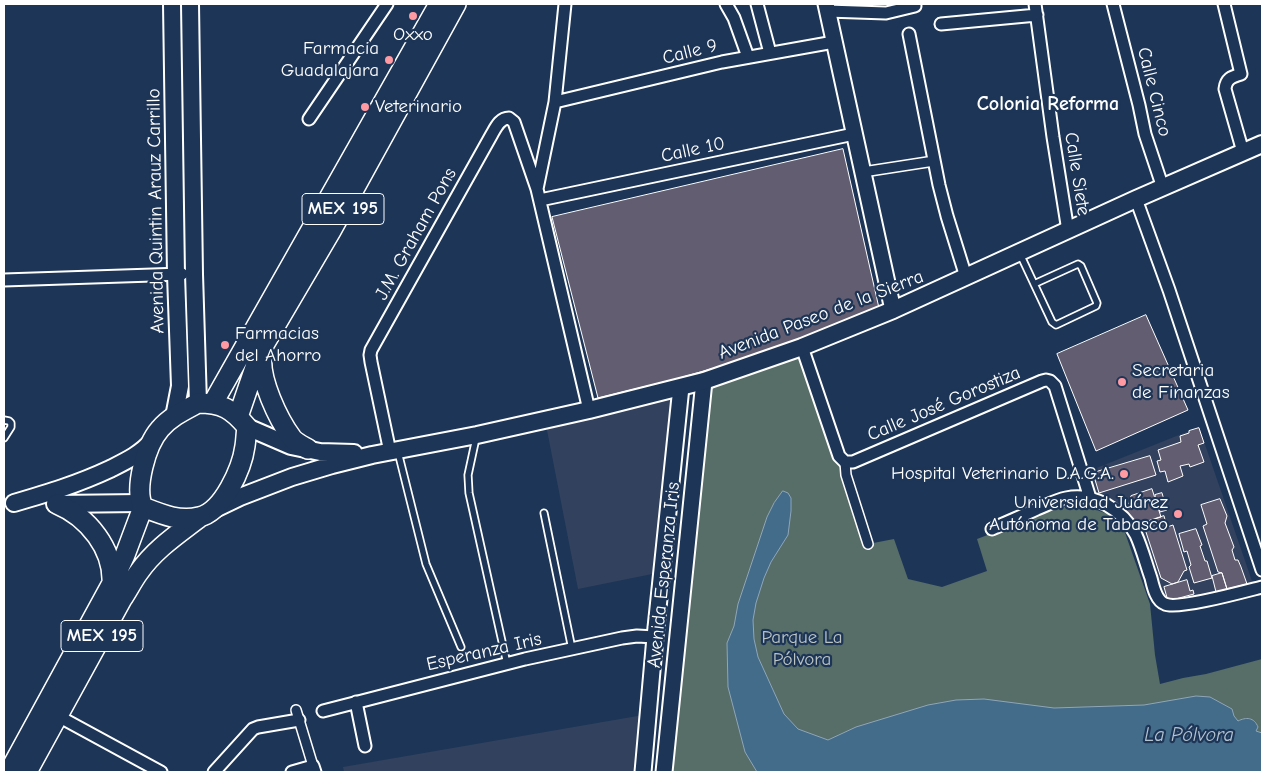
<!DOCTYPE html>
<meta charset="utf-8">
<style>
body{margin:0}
#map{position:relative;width:1266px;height:776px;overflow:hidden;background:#1d3557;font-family:"Comic Neue",sans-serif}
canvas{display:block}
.frame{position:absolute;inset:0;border:5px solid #fff;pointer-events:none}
</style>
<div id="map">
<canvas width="1266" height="776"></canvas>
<div class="frame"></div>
</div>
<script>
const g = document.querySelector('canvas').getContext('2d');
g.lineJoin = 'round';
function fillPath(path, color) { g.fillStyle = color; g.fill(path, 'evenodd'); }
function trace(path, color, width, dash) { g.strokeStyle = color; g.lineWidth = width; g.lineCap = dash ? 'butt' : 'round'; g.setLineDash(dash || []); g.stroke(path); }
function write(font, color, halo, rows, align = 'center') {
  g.font = font + ' "Comic Neue",sans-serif'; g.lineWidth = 4.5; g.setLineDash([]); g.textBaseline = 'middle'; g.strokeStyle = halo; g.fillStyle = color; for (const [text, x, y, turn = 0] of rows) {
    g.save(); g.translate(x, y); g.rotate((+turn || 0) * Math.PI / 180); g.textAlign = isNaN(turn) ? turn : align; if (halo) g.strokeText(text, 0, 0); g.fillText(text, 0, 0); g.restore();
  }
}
fillPath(new Path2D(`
 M681 387 662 572 578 589 545 420Z
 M1199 427 1253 584 1212 594 1176 601 1166 600 1163 595 1140 529 1119 507 1096 494 1089 471Z
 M649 714 643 772H344L343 767Z`), '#32415e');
fillPath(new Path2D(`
 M802 347 868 544 894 539 908 579 942 587 987 571 977 539 1061 507H1088L1114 516 1122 524 1150 604 1155 655 1160 684 1183 678 1206 674 1262 659V772H664L704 381Z`), '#576d68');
const water = new Path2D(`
 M783 491 788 493 791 498V511L788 535 771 562 764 578 756 603 753 620 754 639 758 657 784 714 798 729 828 740 856 727 928 705 956 700 984 699 1054 708 1144 705 1196 696 1210 697 1232 709 1234 716 1238 721C1246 717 1254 717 1258 727L1256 731 1262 733V772H757L745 752 728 687 727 643 734 626 738 604 767 517 774 503Z`);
fillPath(water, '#436b8a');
trace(water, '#8ea6b9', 1);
const building = new Path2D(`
 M843 149 879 308 794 345 676 379 598 398 552 217Z
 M1146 315 1188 410 1096 451 1057 354Z
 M1199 428 1204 443 1198 445 1204 462 1190 467 1189 464 1180 466 1183 476 1168 482 1165 471 1160 472 1157 461 1161 460 1158 450 1181 442 1180 436 1189 433V431Z
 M1150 456 1156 475 1099 493 1093 473Z
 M1152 489 1161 517 1139 524 1123 509 1129 503 1131 496Z
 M1162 493 1167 510 1160 512 1155 495Z
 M1220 499 1227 516 1225 523 1234 547 1232 550 1235 560H1238L1241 567 1247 584 1227 589 1222 573 1218 572 1203 526 1207 524 1201 505Z
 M1164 516 1167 527 1173 525 1187 570 1184 571 1178 582 1172 584 1161 578 1143 523Z
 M1196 529 1202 545 1200 546 1205 561H1207L1212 578 1194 583 1189 567 1191 565 1187 551 1184 552 1179 534Z
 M1222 573 1227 589 1216 592 1212 576Z
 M1187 580 1190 591 1193 590 1194 594 1168 601 1164 587Z`);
fillPath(building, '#625d70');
trace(building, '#fff', 1);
const service = new Path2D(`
 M1020 254 1052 322 1056 325 1096 306 1097 303 1081 266 1078 264 1034 284
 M4 420 9 421 11 423V427L4 438
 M476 438 468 475 469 493 507 664
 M398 452 426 564 461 647
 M544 513 572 649`);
const pedestrian = new Path2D(`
 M863 172 934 161
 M845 462 846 475 868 544
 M296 710 313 766`);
const minor = new Path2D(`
 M565 4 555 102 537 189 589 410
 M726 4 734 18 748 57
 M757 4 770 53
 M1035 4 1053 137 1068 231
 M1113 4 1139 105 1145 134 1163 188
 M1224 4 1241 74C1231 77 1226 79 1225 89L1243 152
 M827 11 886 13 915 6
 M941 24 1037 15
 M909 34 939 185 947 216 966 277
 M555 102 722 62 834 42
 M309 119 387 4
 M1136 199 1169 290 1262 570
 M540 200 854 134
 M4 280 182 274
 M802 347 839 456 845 462H853L1042 381 1046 380 1050 381 1055 386 1090 498
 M390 452 371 362 370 355 371 350 492 134C496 127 500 118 509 118L514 122 537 189
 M992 529C1007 522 1022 516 1037 509 1047 505 1056 500 1066 498 1094 492 1123 510 1136 535 1142 548 1146 564 1151 578 1153 586 1156 601 1165 604 1177 610 1246 591 1262 587
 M356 702 365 746
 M323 711 525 659 622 638 637 636 655 637
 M58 716 161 772
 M214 772 253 729 258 727 299 720
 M292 772 313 766 315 772`);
const tertiary = new Path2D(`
 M826 4 893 310
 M643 772 655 637 681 387
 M664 772 704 381`);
const secondary = new Path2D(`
 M172 4 176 275 180 386 174 417
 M190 4 194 274 198 403
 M247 427 291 446 320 452 354 453
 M14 503C48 493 78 484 110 469 126 461 141 454 152 441
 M55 504 141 503
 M215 509 240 497 292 477 332 465 372 455 477 435 589 410 704 381 802 347 893 310 1136 199 1262 144`);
const primary = new Path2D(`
 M262 356C259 379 278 419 292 438 296 443 303 446 308 449
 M198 403C222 403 232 409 247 427 246 433 246 440 245 446 242 468 223 512 199 517 179 522 161 514 143 507 134 488 146 445 160 429 170 417 185 410 198 403Z
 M213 403 439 4
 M238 417 261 350 331 231 456 4
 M57 504C88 517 114 549 112 584
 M9 772 111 585 125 555 143 507
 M27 772 122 599C128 590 133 580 139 572 155 549 178 534 200 517`);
trace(service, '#fff', 9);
trace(pedestrian, '#fff', 12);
trace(minor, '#fff', 15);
trace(tertiary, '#fff', 19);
trace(secondary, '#fff', 20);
trace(primary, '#fff', 22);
trace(service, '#1d3557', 5.5);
trace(pedestrian, '#1d3557', 9);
trace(minor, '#1d3557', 11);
trace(tertiary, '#1d3557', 15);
trace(secondary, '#1d3557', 16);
trace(primary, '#1d3557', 19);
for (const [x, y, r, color] of [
 [413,16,5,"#ff9aa2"],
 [389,60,5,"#ff9aa2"],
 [365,107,5,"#ff9aa2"],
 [225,345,5,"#ff9aa2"],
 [1122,382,5,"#ff9aa2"],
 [1124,474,5,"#ff9aa2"],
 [1178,514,5,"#ff9aa2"]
]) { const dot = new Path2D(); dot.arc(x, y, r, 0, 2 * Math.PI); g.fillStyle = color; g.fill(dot); trace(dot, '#1d3557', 2); }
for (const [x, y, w] of [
 [343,209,82],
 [102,636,82]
]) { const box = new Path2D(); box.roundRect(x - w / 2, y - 15.5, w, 31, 4); g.fillStyle = '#1d3557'; g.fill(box); trace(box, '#fff', 1); }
write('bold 18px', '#fff', null, [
 ["MEX 195",343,209],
 ["MEX 195",102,636]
]);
write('19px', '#fff', '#1d3557', [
 ["Oxxo",413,35,"center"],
 ["Farmacia",379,49],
 ["Guadalajara",379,71],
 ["Veterinario",375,107,"left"],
 ["Farmacias",235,334,"left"],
 ["del Ahorro",235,356,"left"],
 ["Secretaria",1132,371,"left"],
 ["de Finanzas",1132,393,"left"],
 ["Hospital Veterinario D.A.G.A.",1114,474],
 ["Universidad Juárez",1168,503],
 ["Autónoma de Tabasco",1168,525]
], 'right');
write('19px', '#fff', '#1d3557', [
 ["Calle 9",690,52,-14],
 ["Calle Cinco",1154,92,76],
 ["Calle 10",693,150,-12],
 ["Calle Siete",1077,174,81],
 ["Avenida Quintin Arauz Carrillo",156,211,-91],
 ["J.M. Graham Pons",416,234,-61],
 ["Avenida Paseo de la Sierra",821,315,-21],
 ["Calle José Gorostiza",944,404,-23],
 ["Avenida Esperanza Iris",664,575,-84],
 ["Esperanza Iris",484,652,-13]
]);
write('19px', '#bcc5c3', '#1d3557', [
 ["Parque La",802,638],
 ["Pólvora",802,660]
]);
write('bold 20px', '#fff', '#1d3557', [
 ["Colonia Reforma",1048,104]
]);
write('italic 20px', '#b4c4d0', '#1d3557', [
 ["La Pólvora",1189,735]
]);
</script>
